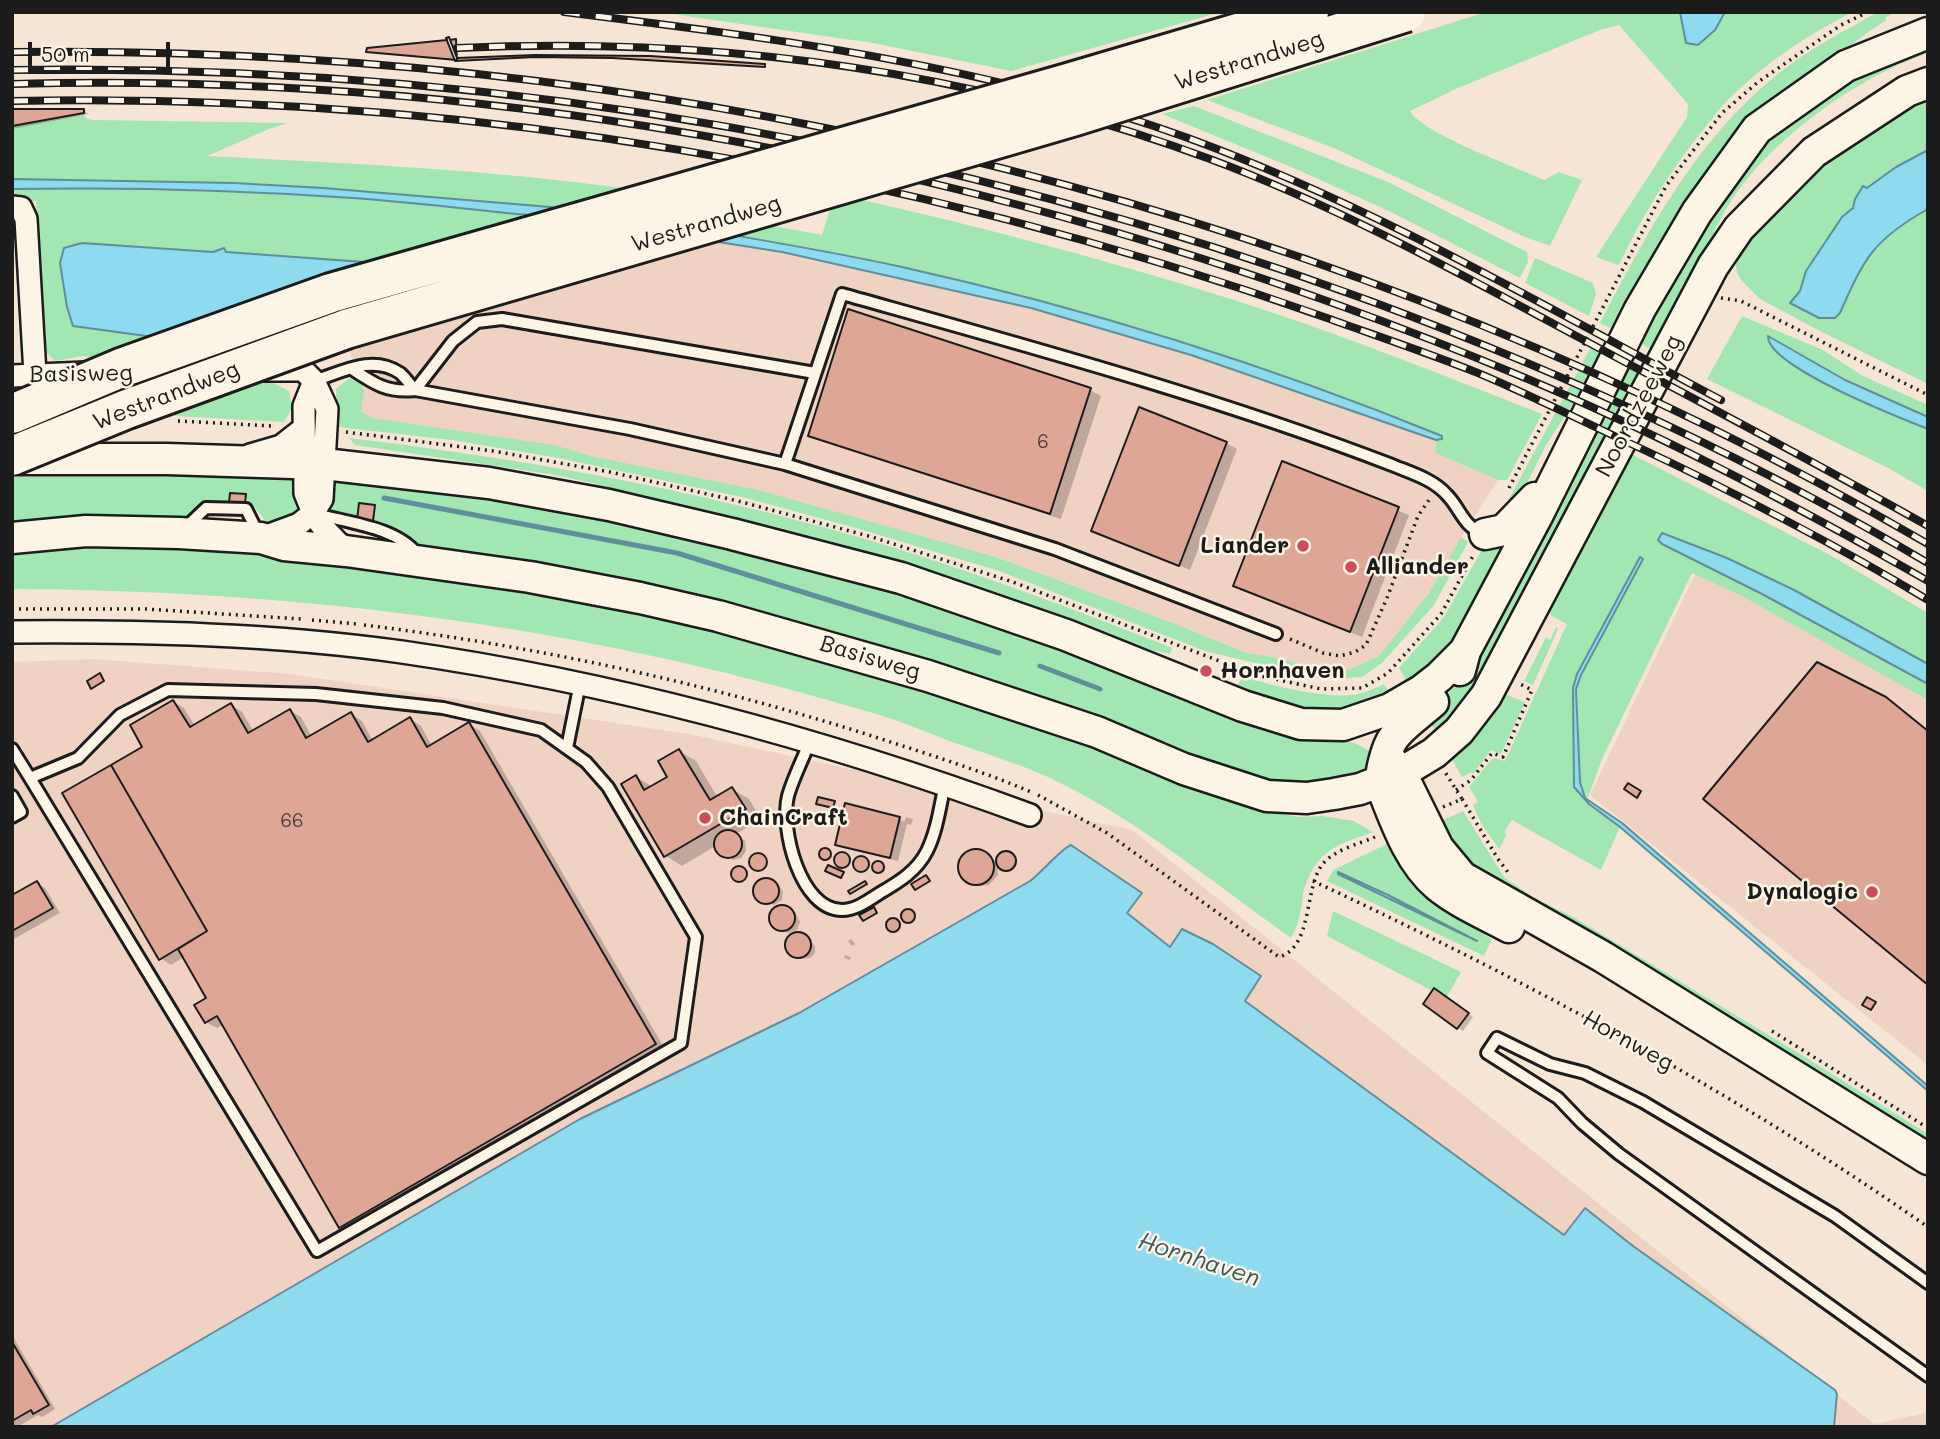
<!DOCTYPE html>
<style>
body{margin:0}
#map{position:relative;width:1940px;height:1439px;overflow:hidden;background:#f6e5d5;font-family:Mali,sans-serif}
canvas{display:block}
.frame{position:absolute;inset:0;border:14px solid #1c1c1c;pointer-events:none}
.scale{position:absolute;left:28px;top:42px;width:142px;height:32px;box-sizing:border-box;border:4px solid #1c1c1c;border-top:0;padding-left:9px;font-size:21px;line-height:24px;white-space:nowrap;color:#1c1c1c;-webkit-text-stroke:5px #fcf5e5;paint-order:stroke}
</style>
<div id="map">
<canvas width="1940" height="1439"></canvas>
<div class="frame"></div>
<div class="scale">50 m</div>
</div>
<script>
const g = document.querySelector('canvas').getContext('2d');
g.lineJoin = 'round';
function fillPath(path, color) { g.fillStyle = color; g.fill(path, 'evenodd'); }
function trace(path, color, width, dash) { g.strokeStyle = color; g.lineWidth = width; g.lineCap = dash ? 'butt' : 'round'; g.setLineDash(dash || []); g.stroke(path); }
function write(font, color, halo, rows, align = 'center') {
  g.font = font + ' Mali,sans-serif'; g.lineWidth = 5; g.setLineDash([]); g.textBaseline = 'middle'; g.strokeStyle = halo; g.fillStyle = color; for (const [text, x, y, turn = 0] of rows) {
    g.save(); g.translate(x, y); g.rotate((+turn || 0) * Math.PI / 180); g.textAlign = isNaN(turn) ? turn : align; if (halo) g.strokeText(text, 0, 0); g.fillText(text, 0, 0); g.restore();
  }
}
fillPath(new Path2D(`
 M642 230 782 252 1031 308 1191 355 1436 440 1435 453 1498 480 1461 537 1429 593 1379 656 1350 669 1336 672 1272 657 1247 653 1173 623 996 557 759 490 591 456 555 445 373 418 361 413 364 392 347 344Z
 M1701 562 1928 665V1065L1590 795Z
 M94 659 290 674 689 734 1132 830 1874 1424 1927 1413 1928 1427H12V662Z`), '#efd2c2');
fillPath(new Path2D(`
 M658 12H1221L1011 71 873 43Z
 M1486 12H1680L1686 43 1715 30 1725 12H1853C1808 34 1761 66 1727 101 1718 110 1711 120 1703 130 1669 172 1642 216 1619 265L1596 257 1687 117 1688 104 1619 25 1600 30 1458 88 1410 111C1423 134 1516 167 1544 180L1559 172 1582 180 1550 246 1525 237 1336 149 1207 100Z
 M1878 12H1897L1886 17V20C1861 36 1839 55 1815 71L1616 331 1600 323C1648 231 1696 139 1779 73 1809 49 1844 31 1878 12Z
 M1928 39V53C1857 78 1775 136 1733 198 1714 226 1703 260 1688 290 1678 311 1667 331 1656 352L1634 340C1677 262 1733 166 1803 109 1840 79 1886 60 1928 39Z
 M1928 99V384L1818 330 1760 299 1742 281 1737 273 1735 259C1787 188 1849 138 1928 99Z
 M1194 106 1388 182 1527 252 1528 262 1520 278 1391 212 1296 169 1162 114Z
 M84 115 87 119 93 120 288 123 269 129 207 156C349 163 491 170 631 189V199L822 235 835 194C969 223 1103 259 1234 300 1338 333 1440 374 1542 414L1507 480H1498L1435 453 1436 440H1440L1341 396 1179 342 1022 296 900 267 642 219 287 362 103 359 83 356 55 361 46 352 42 330 36 201H12V189C196 187 379 200 562 208L323 188 234 183 12 179V126ZM224 251 227 347 73 326 213 252Z
 M1535 258 1593 283 1596 294 1589 316 1525 283Z
 M1742 316 1823 350 1863 376 1928 405V417L1845 380 1768 337C1768 366 1900 418 1928 429V491L1890 469 1707 379Z
 M1592 345 1606 352 1546 445 1513 511 1497 521Z
 M1631 362 1646 369 1485 679 1437 734 1425 714C1453 691 1467 676 1486 645Z
 M357 372 364 392 361 412 373 418 555 445 591 456 759 490 996 557 1173 623 1247 653 1272 657 1336 672 1350 669 1379 656 1429 593 1461 537 1468 542 1434 605 1382 663 1362 677 1331 679 1318 678 1205 651 999 571 856 528 746 498 559 458 452 440 338 427 336 389Z
 M273 383 289 391 292 408 284 422 140 414 12 415V388Z
 M349 438C500 456 649 481 796 520 924 553 1049 599 1172 648L1170 654 1127 645 643 501 593 483 549 474 355 445Z
 M1629 453 1828 554 1928 613V664L1794 590 1727 558 1662 533 1660 543 1762 594 1928 684V700L1742 596 1692 573 1602 759 1587 800 1580 782 1577 684 1643 559 1575 681 1574 780 1589 804 1620 827 1601 870 1512 820 1505 830 1506 836 1499 849 1481 823 1473 805 1478 802 1469 787 1493 758 1505 761 1567 624 1550 615 1558 585Z
 M298 472 294 493 302 514 282 522 266 521 246 498V494L230 493 229 501H204L189 517 73 515 12 524V477Z
 M333 475C448 491 564 507 677 534 765 556 852 579 937 607 1048 642 1157 686 1265 729 1301 738 1340 730 1371 752L1374 767 1363 774 1323 781 1302 783 1263 779 1231 769 1106 719 806 626 424 546 373 521 374 505 359 503 357 520 327 510Z
 M1505 544 1453 642 1440 658 1408 684 1399 668 1444 617 1483 548Z
 M93 546 220 552 320 559 459 578 720 627 893 676 1055 732 1256 809 1299 817 1322 816 1354 821 1373 832C1344 843 1321 847 1308 879 1306 884 1303 890 1303 895 1301 911 1299 924 1291 938 1218 886 1140 822 1060 783 1025 765 989 755 952 742 933 735 915 727 895 720 872 712 847 706 824 699 560 623 286 590 12 589V549Z
 M1556 627 1558 629 1533 685 1524 681 1546 637 1550 640Z
 M1243 676C1270 686 1331 700 1358 694 1367 692 1376 688 1384 684L1391 694C1352 708 1312 720 1271 705 1259 701 1248 692 1237 686Z
 M1507 695 1525 702 1501 754 1491 750 1473 774 1471 772 1462 777 1450 756Z
 M1463 811 1504 877 1533 897 1575 918 1805 1057 1928 1134V1155L1488 878C1467 862 1453 845 1439 822Z
 M1389 843C1398 855 1404 869 1413 881 1432 907 1461 917 1488 930L1486 936 1492 939 1484 956 1327 881 1333 870ZM1338 872 1475 939 1338 874Z
 M1333 911 1461 972 1446 998 1327 936Z`), '#a2e6b1');
const water = new Path2D(`
 M1680 12H1725L1715 30 1698 45 1686 43Z
 M1928 150V209C1874 239 1864 258 1840 313L1835 318H1819L1790 303 1800 291 1806 271 1842 217 1853 208 1855 199 1863 186 1867 188 1896 167Z
 M12 179 234 183 323 188 562 208 560 218C491 212 422 203 353 198 240 190 126 187 12 189Z
 M642 219C728 235 816 248 902 267 1086 308 1268 365 1442 436V439L1436 440 1191 355 1031 308 782 252 642 230Z
 M82 243 213 252 224 248 226 252 461 269 246 352 238 346 227 347 73 326 67 307 60 263 64 248Z
 M1768 336 1845 380 1928 417V429C1900 418 1767 366 1768 336Z
 M1662 533 1727 558 1794 590 1928 664V684L1762 594 1662 544 1658 540Z
 M1640 557 1643 559 1581 675 1576 689 1580 782 1585 798 1622 823 1928 1086V1091L1620 827 1589 804 1574 787 1573 688 1577 674Z
 M1071 845 1142 893 1127 913 1170 947 1182 929 1213 944 1261 976 1245 1001 1564 1235 1585 1208 1633 1246 1835 1390 1837 1394 1834 1427H51L580 1119 799 1013 1030 881C1041 873 1062 848 1071 845Z
 M1338 872 1388 895 1477 941 1338 874Z`);
fillPath(water, '#8edaee');
trace(water, '#608e9a', 2);
fillPath(new Path2D(`
 M12 111H84L89 114 12 129Z
 M1090 390 1101 396 1061 519 821 441 810 435Z
 M1226 443 1237 449 1190 570 1093 530Z
 M1283 464 1409 515 1362 637 1235 585Z
 M173 702 184 708 195 726 231 705 242 712 254 732 290 711 301 717 312 737 351 714 362 721 373 741 410 719 421 726 432 746 469 724 480 731 666 1051 352 1233 341 1227 224 1024 217 1028 206 1022 209 999 184 957 171 965 160 958 145 748Z
 M679 751 696 761 718 798 732 789 749 799 761 819 736 834 745 841 746 851 741 858 733 860 718 851 717 845 682 866 666 856 623 785 636 777 653 787 670 777Z
 M906 817 913 819 911 825 907 824 898 861 845 848 837 844 899 819 904 822Z
 M822 855a5 5 0 1 1 10 0a5 5 0 1 1-10 0Z
 M970 852H982L997 863 998 875 989 885 978 886 963 875 961 862Z
 M999 862a9 9 0 1 1 18 0a9 9 0 1 1-18 0Z
 M837 861a7 7 0 1 1 14 0a7 7 0 1 1-14 0Z
 M751 863a8 8 0 1 1 16 0a8 8 0 1 1-16 0Z
 M856 865a7 7 0 1 1 14 0a7 7 0 1 1-14 0Z
 M874.5 868a5.5 5.5 0 1 1 11 0a5.5 5.5 0 1 1-11 0Z
 M733 874a7 7 0 1 1 14 0a7 7 0 1 1-14 0Z
 M764 879 777 884 783 891 782 900 774 905 759 900 755 893 757 884Z
 M37 883 45 888 60 913 12 940V897Z
 M865 883 868 885 852 893Z
 M780 907 795 912 800 922 797 930 788 933 775 927 771 920 772 913Z
 M904.5 917a5.5 5.5 0 1 1 11 0a5.5 5.5 0 1 1-11 0Z
 M889.5 926a5.5 5.5 0 1 1 11 0a5.5 5.5 0 1 1-11 0Z
 M797 934 809 939 815 946V953L810 958 800 959 788 949V940Z
 M851 939 855 944 852 946 848 941Z
 M845 955 851 957 850 960 844 958Z
 M1440 993 1473 1017 1463 1031 1425 1004Z
 M12 1335 55 1409 42 1417 38 1415 17 1427H12Z`), '#0003');
trace(new Path2D(`
 M384 498 677 553 999 653
 M1040 666 1100 689`), '#608e9a', 5);
const building = new Path2D(`
 M449 37 457 58 535 55 650 56 765 64V67L612 58 535 57 455 61 446 38Z
 M449 37 450 40 456 39 457 60 366 52 367 48 447 40 446 38Z
 M12 109H84V113L12 126Z
 M848 309 1091 388 1050 514 808 436Z
 M1139 407 1227 442 1179 566 1091 531Z
 M1282 461 1399 507 1350 632 1233 586Z
 M230 493 246 494 245 504 229 503Z
 M359 503 375 505 373 521 357 520Z
 M1817 662 1886 697 1928 731V985L1703 799Z
 M100 673 104 681 91 689 87 681Z
 M173 700 190 727 231 703 248 733 290 709 306 738 351 712 368 742 410 717 427 747 469 722 656 1044 339 1228 217 1016 205 1023 194 1005 206 998 178 949 207 931 111 765 142 747 130 725Z
 M679 749 710 800 732 787 746 809 664 857 621 784 636 775 644 790 667 777 658 761Z
 M111 765 207 931 159 960 62 793Z
 M1628 783 1641 791 1637 798 1624 789Z
 M818 797 835 801 833 808 816 804Z
 M845 803 900 817 890 858 835 845Z
 M714 844a14 14 0 1 1 28 0a14 14 0 1 1-28 0Z
 M819 854a6 6 0 1 1 12 0a6 6 0 1 1-12 0Z
 M958 867a18 18 0 1 1 36 0a18 18 0 1 1-36 0Z
 M996 861a10 10 0 1 1 20 0a10 10 0 1 1-20 0Z
 M834 860a8 8 0 1 1 16 0a8 8 0 1 1-16 0Z
 M749 862a9 9 0 1 1 18 0a9 9 0 1 1-18 0Z
 M853 864a8 8 0 1 1 16 0a8 8 0 1 1-16 0Z
 M872 867a6 6 0 1 1 12 0a6 6 0 1 1-12 0Z
 M828 865 844 872 841 878 825 871Z
 M731 874a8 8 0 1 1 16 0a8 8 0 1 1-16 0Z
 M926 875 930 881 915 890 911 884Z
 M753 891a13 13 0 1 1 26 0a13 13 0 1 1-26 0Z
 M37 881 53 908 12 931V895Z
 M865 881 867 884 850 894 848 891Z
 M769 918a13 13 0 1 1 26 0a13 13 0 1 1-26 0Z
 M874 907 877 913 863 921 859 915Z
 M901 916a7 7 0 1 1 14 0a7 7 0 1 1-14 0Z
 M886 925a7 7 0 1 1 14 0a7 7 0 1 1-14 0Z
 M785 945a13 13 0 1 1 26 0a13 13 0 1 1-26 0Z
 M1434 988 1469 1013 1457 1029 1423 1004Z
 M1867 997 1876 1002 1871 1010 1862 1005Z
 M12 1342 49 1405 33 1414 31 1410 12 1421Z`);
fillPath(building, '#dea795');
trace(building, '#1c1c1c', 2);
const lane = new Path2D(`
 M352 369C374 384 388 393 415 390L630 429 785 464 1055 549 1276 634
 M314 381C342 372 372 354 400 373 405 377 410 385 415 390
 M415 390 453 341 477 322 502 319 815 373
 M785 464 842 294C1027 346 1212 396 1392 465 1411 473 1433 479 1447 495 1460 508 1463 526 1482 533
 M316 514C349 523 397 527 418 555
 M184 529 206 508 246 509 259 535
 M810 741C803 759 793 778 788 796 780 828 800 910 842 910 856 910 869 900 880 893 899 882 917 871 927 851 937 831 940 806 945 784
 M567 748 580 683
 M12 749 30 778 317 1251 681 1043 696 937 608 787 586 762 541 730 443 708 316 694 168 690 120 715 78 758 30 778
 M12 796 21 812 12 817
 M1928 1283 1835 1216 1643 1102 1585 1073 1550 1064 1497 1038 1487 1053 1558 1098 1582 1123 1619 1154 1928 1376`);
const street = new Path2D(`
 M12 207 21 208 26 219 35 374
 M12 376 86 373
 M314 381 304 406 305 493 313 513 322 526 346 551
 M250 455 281 446 304 428
 M261 538 299 524 313 513 322 499 327 409 314 381 303 370H261
 M12 632C142 631 274 634 402 652 617 683 826 740 1030 815`);
const secondary = new Path2D(`
 M15 459H167L324 464 489 483 609 505 732 534 901 578 1066 635 1243 706 1301 724 1343 725 1390 709 1421 691 1439 677 1465 651
 M1485 534 1504 530 1535 498
 M12 538 86 531 179 533 261 538 284 545 346 551 530 577 640 598 718 616 928 676 1097 732 1184 769 1267 796 1307 798 1334 794 1360 789 1401 773 1434 753 1459 731 1486 696 1713 266 1739 228 1814 152 1907 91 1928 83
 M1460 670 1465 651 1537 516 1640 309 1697 212 1757 129 1846 66 1928 33
 M1389 758 1401 773 1438 848 1462 877 1603 957 1928 1159
 M1380 782C1388 731 1397 733 1433 702
 M1380 782C1394 817 1408 861 1438 886 1459 903 1485 914 1509 927`);
trace(lane, '#1c1c1c', 16);
trace(street, '#1c1c1c', 26);
trace(secondary, '#1c1c1c', 35);
trace(new Path2D(`
 M1721 298 1741 301 1928 395
 M178 421 272 426
 M346 432 493 451 610 472 738 501 872 537 1010 581 1256 675 1321 689 1362 688 1388 673 1441 614 1474 554
 M1509 488 1666 186 1722 113 1758 82 1841 25 1868 12
 M12 609H146L301 619
 M312 620 357 624
 M364 625C535 646 702 682 866 734 921 752 977 769 1031 792
 M1290 639 1323 653 1340 656 1355 652 1366 645 1387 598 1418 516 1431 497
 M1456 790 1471 780 1492 753 1503 757 1532 690 1520 684
 M1038 795 1107 833 1279 957C1313 947 1304 889 1322 865 1333 850 1359 844 1375 837
 M1462 799 1498 859 1510 875
 M1443 807 1462 799 1445 772
 M1313 881C1527 981 1735 1092 1928 1227
 M1772 1031 1928 1128`), '#1c1c1c', 3.5, [2, 5]);
trace(lane, '#fcf5e5', 10);
trace(street, '#fcf5e5', 21);
trace(secondary, '#fcf5e5', 30);
const rail = new Path2D(`
 M564 12C774 38 987 65 1188 138 1374 206 1546 307 1721 400
 M457 48C715 36 967 69 1210 159 1339 207 1459 273 1580 338 1696 400 1813 461 1928 526
 M12 52C683 44 1347 207 1928 544
 M12 70C481 63 933 140 1373 302 1564 373 1752 459 1928 563
 M12 84C529 70 1048 178 1523 377 1662 435 1797 506 1928 581
 M12 101C460 92 905 168 1327 318 1377 336 1428 353 1478 373 1528 394 1576 418 1625 441 1728 489 1830 541 1928 600`);
trace(rail, '#1c1c1c', 8);
trace(rail, '#fcf5e5', 5, [16]);
const highwayBridge = new Path2D(`
 M12 414 121 368 331 293 1068 83 1309 12
 M12 456 127 409 346 329 1075 116 1406 12`);
trace(highwayBridge, '#1c1c1c', 44, []);
trace(highwayBridge, '#fcf5e5', 38);
for (const [x, y, r, color] of [
 [1303,546,7,"#d1495b"],
 [1351,567,7,"#d1495b"],
 [1206,671,7,"#d1495b"],
 [705,818,7,"#d1495b"],
 [1872,892,7,"#d1495b"]
]) { const dot = new Path2D(); dot.arc(x, y, r, 0, 2 * Math.PI); g.fillStyle = color; g.fill(dot); trace(dot, '#fcf5e5', 2.5); }
write('19px', '#4c3f3a', null, [
 ["6",1043,442],
 ["66",292,821]
]);
write('23px', '#1c1c1c', '#fcf5e5', [
 ["Westrandweg",1249,61,-17],
 ["Westrandweg",706,224,-16],
 ["Basisweg",81,374,-1],
 ["Westrandweg",166,396,-21],
 ["Noordzeeweg",1639,406,-62],
 ["Basisweg",870,658,17],
 ["Hornweg",1628,1041,29]
]);
write('bold 23px', '#1c1c1c', '#fcf5e5', [
 ["Liander",1289,546,"right"],
 ["Alliander",1365,567],
 ["Hornhaven",1220,671],
 ["ChainCraft",719,818],
 ["Dynalogic",1858,892,"right"]
], 'left');
write('italic 24px', '#3e555b', '#fcf5e5', [
 ["Hornhaven",1199,1260,18]
]);
</script>
